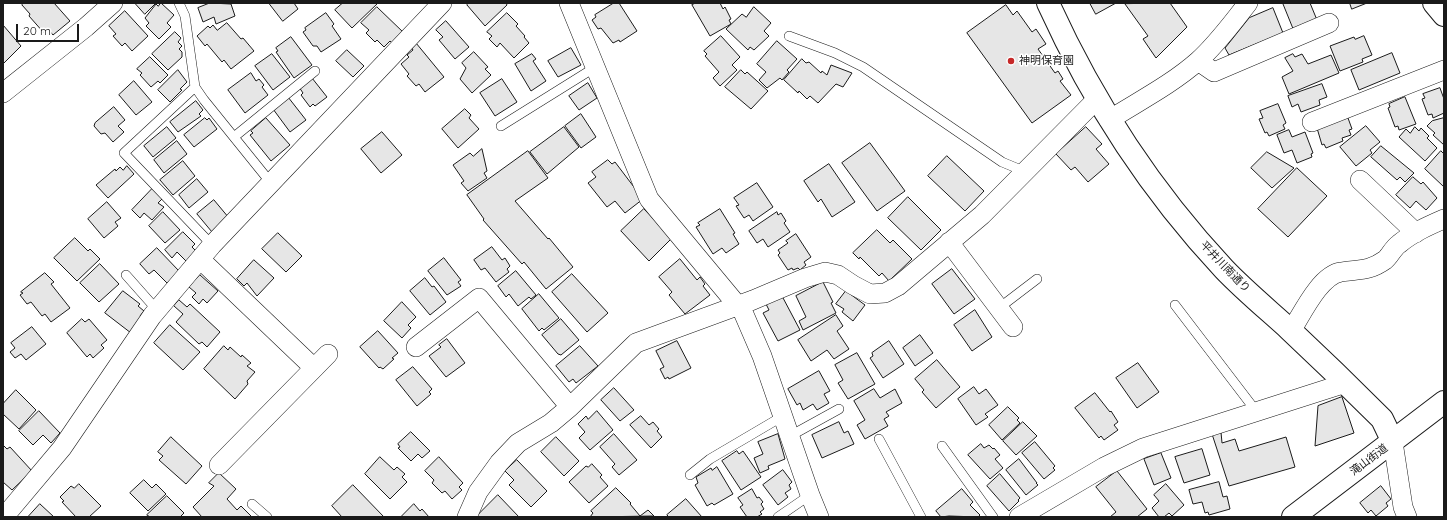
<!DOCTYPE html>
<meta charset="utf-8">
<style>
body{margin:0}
#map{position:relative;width:1447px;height:520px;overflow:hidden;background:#fff;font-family:Quicksand,sans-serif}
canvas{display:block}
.frame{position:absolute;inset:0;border:4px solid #1a1a1a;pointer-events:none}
.scale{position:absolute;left:16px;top:24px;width:63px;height:18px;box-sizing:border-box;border:2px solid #1a1a1a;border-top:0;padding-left:5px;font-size:12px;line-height:14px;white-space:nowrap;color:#1a1a1a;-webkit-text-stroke:3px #fff;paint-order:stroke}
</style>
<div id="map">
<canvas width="1447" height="520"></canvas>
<div class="frame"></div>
<div class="scale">20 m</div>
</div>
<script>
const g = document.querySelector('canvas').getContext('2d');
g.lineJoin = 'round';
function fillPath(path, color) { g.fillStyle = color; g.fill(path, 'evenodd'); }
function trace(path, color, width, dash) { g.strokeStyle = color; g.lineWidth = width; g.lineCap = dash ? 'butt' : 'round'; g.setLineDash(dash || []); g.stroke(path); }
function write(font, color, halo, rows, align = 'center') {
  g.font = font + ' Quicksand,"Noto Sans JP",sans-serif'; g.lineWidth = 3; g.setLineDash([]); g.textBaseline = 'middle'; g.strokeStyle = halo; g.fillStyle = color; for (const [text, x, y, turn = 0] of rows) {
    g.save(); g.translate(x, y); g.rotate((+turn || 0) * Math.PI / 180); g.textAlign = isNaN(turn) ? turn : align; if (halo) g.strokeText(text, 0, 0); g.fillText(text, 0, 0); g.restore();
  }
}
const building = new Path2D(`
 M24 3H54L70 21 53 35 48 29 44 33 29 16 30 14 22 5Z
 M135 3H156L145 14Z
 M161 3 174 15 167 23 171 27 159 39 146 26 149 23 145 18 156 4 158 6Z
 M210 3 231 4 235 16 216 24 214 17 203 22 198 8Z
 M269 3H294L298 9 283 21Z
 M343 3H378L352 28 335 10Z
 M469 3H506L507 5 485 26 467 5Z
 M614 3H619L637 31 620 42 619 40 613 43 601 28 598 29 592 20 596 17 595 15Z
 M696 3H720L723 9 725 7 731 19 729 20 731 24 710 36 692 5Z
 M1090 3H1116L1096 14Z
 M1159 3H1170L1187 27 1156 58 1143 39 1148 36 1125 4Z
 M1283 3H1310L1317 20 1294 30Z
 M1350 3H1367L1352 9Z
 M1006 5 1013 15 1017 11 1032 32 1036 29 1046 44 1038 49 1055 73 1058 71 1063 79 1060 81 1071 95 1032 123 967 33Z
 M377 7 404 33 393 44 390 41 384 47 377 40 375 42 366 33 369 30 361 23Z
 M754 7 771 23 764 31 769 36 754 50 750 47 748 50 726 29 742 14 746 17Z
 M1273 8 1283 33 1229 55 1225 48 1249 18Z
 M125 11 148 36 132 51 125 43 122 46 113 36 116 34 109 26Z
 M326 13 334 24 332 26 341 39 321 52 317 46H313L303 32 306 30 305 28Z
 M507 13 518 24 516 26 525 36 524 37 529 43 514 58 500 43 497 47 489 39 492 36 487 32Z
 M446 21 469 47 455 59 439 40 443 37 436 30Z
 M227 23 241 39 243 38 254 51 231 69 224 60 222 62 207 44 205 46 197 36 208 26 210 28 213 25 217 30Z
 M3 25 21 46 3 64Z
 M175 32 181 38 178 42 182 46 179 49 182 52V57L168 70 152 54Z
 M721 36 740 57 732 65 737 70 720 86 713 78 719 72 705 56 707 54 704 51Z
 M1364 36 1372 55 1362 59 1363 62 1340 71 1330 46 1354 37 1355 39Z
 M291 37 312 65 294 78 276 52 278 51 276 48Z
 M777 41 797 59 787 70 789 72 782 80 780 78 767 88 759 80 766 72 757 64Z
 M416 43 444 77 425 92 419 84 416 86 407 76 409 74 401 64 409 57 407 55 413 50 411 47Z
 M571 48 581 65 558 77 548 61Z
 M347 50 364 66 353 77 336 61Z
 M474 52 488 67 485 69 491 75 472 93 460 79 466 68 462 63Z
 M1392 53 1400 73 1359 90 1351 70Z
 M272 54 290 77 273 90 255 66Z
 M532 54 536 59 533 61 546 81 531 91 515 64Z
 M1293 54 1295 57 1302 54 1308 64 1331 55 1339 73 1289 94 1282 77 1293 71 1285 58Z
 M150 57 168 75 160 83 158 81 151 87 140 75 142 73 137 69Z
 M802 59 806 63 809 62 821 73 822 71 827 75 831 65 852 73 843 87 836 84 818 103 810 96 807 99 799 91 798 93 784 80Z
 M178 70 187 82 180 89 182 90 170 102 158 90Z
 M741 70 745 74 747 72 768 91 751 109 725 87Z
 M251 73 256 81 259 79 264 85 262 87 268 95 245 113 228 90Z
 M312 78 327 97 315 106 313 104 310 107 301 95 303 93 299 87Z
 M502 79 517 102 495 116 480 93Z
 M134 81 152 102 136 115 119 95Z
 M588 83 597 98 579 110 569 96Z
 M1322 84 1327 97 1319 100 1320 105 1301 112 1298 104 1292 107 1288 96Z
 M1440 88 1444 99V113L1433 118 1432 114 1428 115 1422 99 1425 98 1423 94Z
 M288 97 306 120 290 132 273 109Z
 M1405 97 1416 124 1399 130 1398 126 1395 127 1388 108 1390 107 1389 104Z
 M196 101 203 110 199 114 201 116 178 132 170 122Z
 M1278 104 1286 123 1283 125 1285 129 1269 136 1267 132 1265 133 1259 119 1263 118 1260 111Z
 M114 107 125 120 118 126 124 132 113 142 105 133 101 134 94 126 95 123Z
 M465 109 471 115 469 118 479 129 458 148 442 129Z
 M581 114 596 137 581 148 565 126Z
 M205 118 207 120 209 118 217 129 194 147 184 135Z
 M266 118 290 145 271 161 250 135 253 133 251 131Z
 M1348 118 1352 129 1349 130 1351 135 1342 138 1343 141 1326 148 1324 144 1322 145 1317 128Z
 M1444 118V145L1433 135 1435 133 1427 126 1432 121Z
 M1366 126 1380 142 1370 150 1372 153 1356 166 1340 147Z
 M167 127 176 138 153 157 144 146Z
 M564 127 579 147 547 174 530 152Z
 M1086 127 1102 144 1096 149 1109 164 1088 182 1075 167 1071 170 1056 154Z
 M1415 127 1419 131 1421 128 1429 136 1427 138 1437 148 1425 161 1399 137 1406 129 1410 133Z
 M1289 130 1292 137 1305 132 1313 153 1311 154 1312 157 1297 163 1292 150 1284 153 1277 135Z
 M382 132 402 155 381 173 361 149Z
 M177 141 187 154 164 173 154 160Z
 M870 143 905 191 877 211 842 163Z
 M1381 146 1414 173 1405 182 1400 177 1397 180 1371 157Z
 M482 149 487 171 484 173 487 178 468 191 461 183 464 181 453 165 470 153 473 156Z
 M528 151 548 178 515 201 548 239 549 238 573 267 546 289 524 262 522 264 483 220 484 219 467 195Z
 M1441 151 1444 154V187L1425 169Z
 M1267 152 1294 168 1272 188 1251 168Z
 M947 156 984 191 965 211 928 176Z
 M608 160 612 164 615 162 643 199 625 213 615 201 607 207 588 183 596 177 592 172Z
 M183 161 195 176 173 195 160 180Z
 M829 164 855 202 832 217 821 199 818 202 804 181Z
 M127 166 134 174 108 198 96 185 115 169 116 171 120 167 123 170Z
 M1297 168 1327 196 1288 237 1258 209Z
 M1413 177 1421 184 1423 182 1437 198 1426 210 1416 201 1410 208 1396 195Z
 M197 179 208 192 189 208 179 195Z
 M757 183 773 207 753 221 749 215 744 218 736 206 739 205 734 198Z
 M153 188 164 197 158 203 164 207 152 220 144 213 140 218 132 210Z
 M908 197 941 230 921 250 888 218Z
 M214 200 229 218 212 232 197 214Z
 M107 202 121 218 115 222 118 226 104 238 88 219Z
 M644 209 672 238 649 261 621 231Z
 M720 209 735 233 733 234 739 244 726 253 722 248 713 254 696 227 700 225 698 223Z
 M163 212 180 230 165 243 149 226Z
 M777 212 778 215 781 213 786 221 784 223 790 232 768 247 763 239 757 243 749 231Z
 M877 230 890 243 893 240 912 259 889 281 882 273 879 276 860 257 859 259 853 253Z
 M183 232 195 244 192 247 196 251 186 261 177 252 172 258 165 250Z
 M278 233 302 256 286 272 262 249Z
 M796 234 811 257 804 262 806 265 800 270 798 268 793 270 792 268 788 270 778 255 780 253 778 250 788 243 786 241Z
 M75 238 88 251 90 249 100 259 77 281 54 258Z
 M492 247 502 260 505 258 510 266 507 269 509 272 496 282 485 268 481 270 474 260Z
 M157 248 179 271 167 283 154 270 149 274 140 264Z
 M444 258 461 280 458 282 461 286 447 295 428 271Z
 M680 259 697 280 700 277 705 284 703 286 710 295 685 314 669 295 672 292 659 277Z
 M254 260 274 278 257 296 247 283 244 286 237 279Z
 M100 264 119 284 99 302 80 283Z
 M952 269 975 299 954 314 932 284Z
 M516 271 536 295 531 299 529 297 518 306 509 294 506 297 498 286Z
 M45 273 54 282 51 284 70 308 51 322 45 314 42 316 31 302 27 304 20 295 23 293 21 292Z
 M572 274 608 313 587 332 552 292Z
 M200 275 218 291 207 303 203 299 199 304 192 297 196 293 189 287Z
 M425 278 432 287 434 286 446 302 430 315 410 291Z
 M823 282 833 302 831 303 836 313 803 330 799 321 806 317 796 296Z
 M123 291 140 304 138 306 144 311 140 316 143 318 131 333 105 313Z
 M846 291 865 305 853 321 842 312 844 309 836 304Z
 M539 294 559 318 544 330 542 328 539 331 522 309Z
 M782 296 800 330 778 341 763 313 769 310 766 304Z
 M179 300 187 307 190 304 220 332 207 347 202 342 199 344 176 322 183 314 174 306Z
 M402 302 416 317 408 325 411 328 402 338 384 321Z
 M975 310 992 337 972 351 954 325Z
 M836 315 843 326 837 331 849 349 834 359 827 350 811 361 798 340Z
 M82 319 85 322 89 319 107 340 101 345 104 348 93 358 90 354 87 357 67 333Z
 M561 319 579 340 561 355 558 354 542 335Z
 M170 325 200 352 183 370 154 343Z
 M32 327 46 344 26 360 21 354 15 358 10 352 15 348 11 343Z
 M378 331 398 353 392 358 394 359 383 369 380 367 379 368 360 347Z
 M920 335 933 353 915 366 903 348Z
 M447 339 465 363 446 377 429 356 441 347 439 345Z
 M677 341 691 368 669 379 668 377 665 379 660 369 664 367 656 351Z
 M889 341 904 364 883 378 870 358 873 356 872 353Z
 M224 346 228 350 230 347 241 357 242 355 251 363 247 366 255 372 247 381 248 384 235 399 204 369Z
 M580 346 598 366 576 383 573 379 569 382 556 366Z
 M857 353 875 384 848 399 838 383 843 380 835 365Z
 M937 360 960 387 936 408 922 392 924 390 915 379Z
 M1138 363 1159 392 1137 408 1116 378Z
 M413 367 432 389 429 392 431 394 417 406 396 380Z
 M819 371 830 391 824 394 829 403 817 410 813 404 803 410 800 403 797 405 788 389Z
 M974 387 979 394 986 389 998 405 985 414 988 417 976 425 958 399Z
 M614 388 634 410 620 421 601 400Z
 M874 389 880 398 895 389 902 403 886 412 889 416 884 419 888 426 865 439 857 425 865 420 854 401Z
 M16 390 36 410 19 429 3 414V404Z
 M1095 393 1110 412 1111 411 1118 422 1114 425 1118 430 1104 440 1101 436 1099 438 1075 408Z
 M1342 397 1354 433 1315 446 1318 406Z
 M1008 407 1019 418 1017 420 1020 423 1002 440 989 425Z
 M39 411 60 433 51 443 43 435 33 445 19 431Z
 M597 411 613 430 590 450 579 438 585 432 578 424 586 416 588 419Z
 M641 416 649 425 653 422 659 429 657 431 662 437 651 448 630 425Z
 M839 422 844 433 848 431 854 444 822 458 812 435Z
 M1023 422 1037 436 1016 455 1003 441Z
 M411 432 430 451 422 458 418 454 411 461 398 448 400 447 398 444Z
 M1221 432 1222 443 1235 439 1239 451 1286 437 1295 467 1229 486 1212 434Z
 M614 434 637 460 619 475 612 467 615 464 600 447Z
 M778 434 785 459 768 466 769 469 760 473 754 458 763 454 758 442Z
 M171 437 202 466 186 484 159 460 163 456 158 452Z
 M556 437 579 461 564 476 541 452Z
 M1035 442 1055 466 1053 468 1055 470 1044 479 1022 453Z
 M981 444 984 448 989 445 993 449 994 448 1000 455 995 459 1003 468 990 479 968 455Z
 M3 445 7 449 10 447 32 471 12 490 3 482Z
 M1202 449 1210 475 1184 483 1175 457Z
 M737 451 739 454 743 451 761 477 741 490 722 461Z
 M1161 453 1171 478 1154 485 1144 459Z
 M380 457 394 470 397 467 405 474 402 477 407 482 390 499 365 474Z
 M439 457 463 483 459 487 462 490 452 499 445 491 442 493 432 483 434 480 425 471Z
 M1019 459 1037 483H1036L1038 485 1026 495 1006 470Z
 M517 460 547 491 531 507 509 485 514 480 505 471Z
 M592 464 602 475 600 477 608 486 589 503 569 482 586 466 588 467Z
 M717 467 733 494 714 505 712 503 707 506 695 485 698 483 696 477 711 468 712 470Z
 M783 470 792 482 789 485 791 489 785 493 788 497 778 505 763 485Z
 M1117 471 1147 509 1137 517H1110L1116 512 1096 487Z
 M219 473 236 489 227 499 237 510 241 506 252 517H202L193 507 214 486 209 483Z
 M1000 474 1020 498 1018 500 1019 501 1009 511 987 486Z
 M144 480 152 488 156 484 166 494 148 511 130 493Z
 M1219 482 1223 497 1227 496 1230 509 1209 515 1208 512 1205 513 1202 502 1193 504 1189 490Z
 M79 484 101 506 89 517H76L62 502 64 501 60 497 71 486 74 488Z
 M1166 484 1184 505 1172 516 1169 513 1164 517H1159L1152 508 1159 501 1154 495Z
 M353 485 384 517H342L332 506Z
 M1381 486 1391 499 1386 503 1388 506 1376 516 1371 510 1368 513 1360 503Z
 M616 488 631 503 630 504 640 516 648 510 654 516 590 517 593 513 591 511Z
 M752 489 757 498 759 497 763 502 761 504 764 509 760 512 762 514 757 517H747L740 507 743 505 738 498Z
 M962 489 973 502 970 505 980 515 978 517 949 516 941 517 936 511Z
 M498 495 519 517H476Z
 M167 496 184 513 180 517H150L147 515Z
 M686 499 702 517H669L667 515Z
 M40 504 54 517H28Z
 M414 504 420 511 422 509 429 517H401Z`);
fillPath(building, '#e6e6e6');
trace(building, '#1a1a1a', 1);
const service = new Path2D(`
 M179 3 185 16 195 87 204 100 271 183
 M789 36 835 53 863 67 1002 162 1026 172
 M195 87 124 153 212 245
 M501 126 594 68
 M234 137 315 71
 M126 275 157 310
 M1175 305 1256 411
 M999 308 1037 279
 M790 436 839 409
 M879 439 921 517
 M942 446 993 517
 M690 475 710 459 783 416
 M252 504 267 517
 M778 517 810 495`);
const minor = new Path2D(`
 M569 3 649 199 743 312 762 356 810 495 819 517
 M1198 61 1214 72 1329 23
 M3 93 86 27 113 3
 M1109 120C1139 101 1172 84 1198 61 1217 44 1232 23 1248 3
 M1312 122 1444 70
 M1360 180 1416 233
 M949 242 1013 327
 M201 260 314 368
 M1291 331C1302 314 1320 275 1341 272 1359 269 1368 272 1385 260 1390 256 1393 248 1399 244 1412 233 1428 226 1444 219
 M416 347 479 298 570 407
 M1393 442 1403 507 1407 517
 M219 465 328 354
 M4 517 62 448 152 316 212 245 442 3
 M467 517 478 492 499 463 518 443 551 423 570 407 636 343 753 300 805 278 825 272 838 275 853 285 870 294 885 293 898 286 982 215 1097 99
 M1019 517 1104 467 1143 448 1346 383`);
const tertiary = new Path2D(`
 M1048 3C1092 100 1151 191 1224 269 1244 290 1267 309 1289 329 1320 358 1351 388 1382 419L1393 442`);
const secondary = new Path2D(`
 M1434 3 1444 15`);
const trunk = new Path2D(`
 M1293 517 1444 402`);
trace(service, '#1a1a1a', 10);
trace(minor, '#1a1a1a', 20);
trace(tertiary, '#1a1a1a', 24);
trace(secondary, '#1a1a1a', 24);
trace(trunk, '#1a1a1a', 24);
trace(service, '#fff', 9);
trace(minor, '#fff', 19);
trace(tertiary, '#fff', 22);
trace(secondary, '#fff', 22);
trace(trunk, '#fff', 22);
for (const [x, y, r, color] of [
 [1011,61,4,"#c62828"]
]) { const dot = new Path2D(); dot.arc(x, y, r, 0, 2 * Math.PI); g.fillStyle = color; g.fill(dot); trace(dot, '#fff', 1.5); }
write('11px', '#1a1a1a', '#fff', [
 ["神明保育園",1019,61]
], 'left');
write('11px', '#1a1a1a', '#fff', [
 ["平井川南通り",1225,267,46],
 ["滝山街道",1369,460,-37]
]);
</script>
